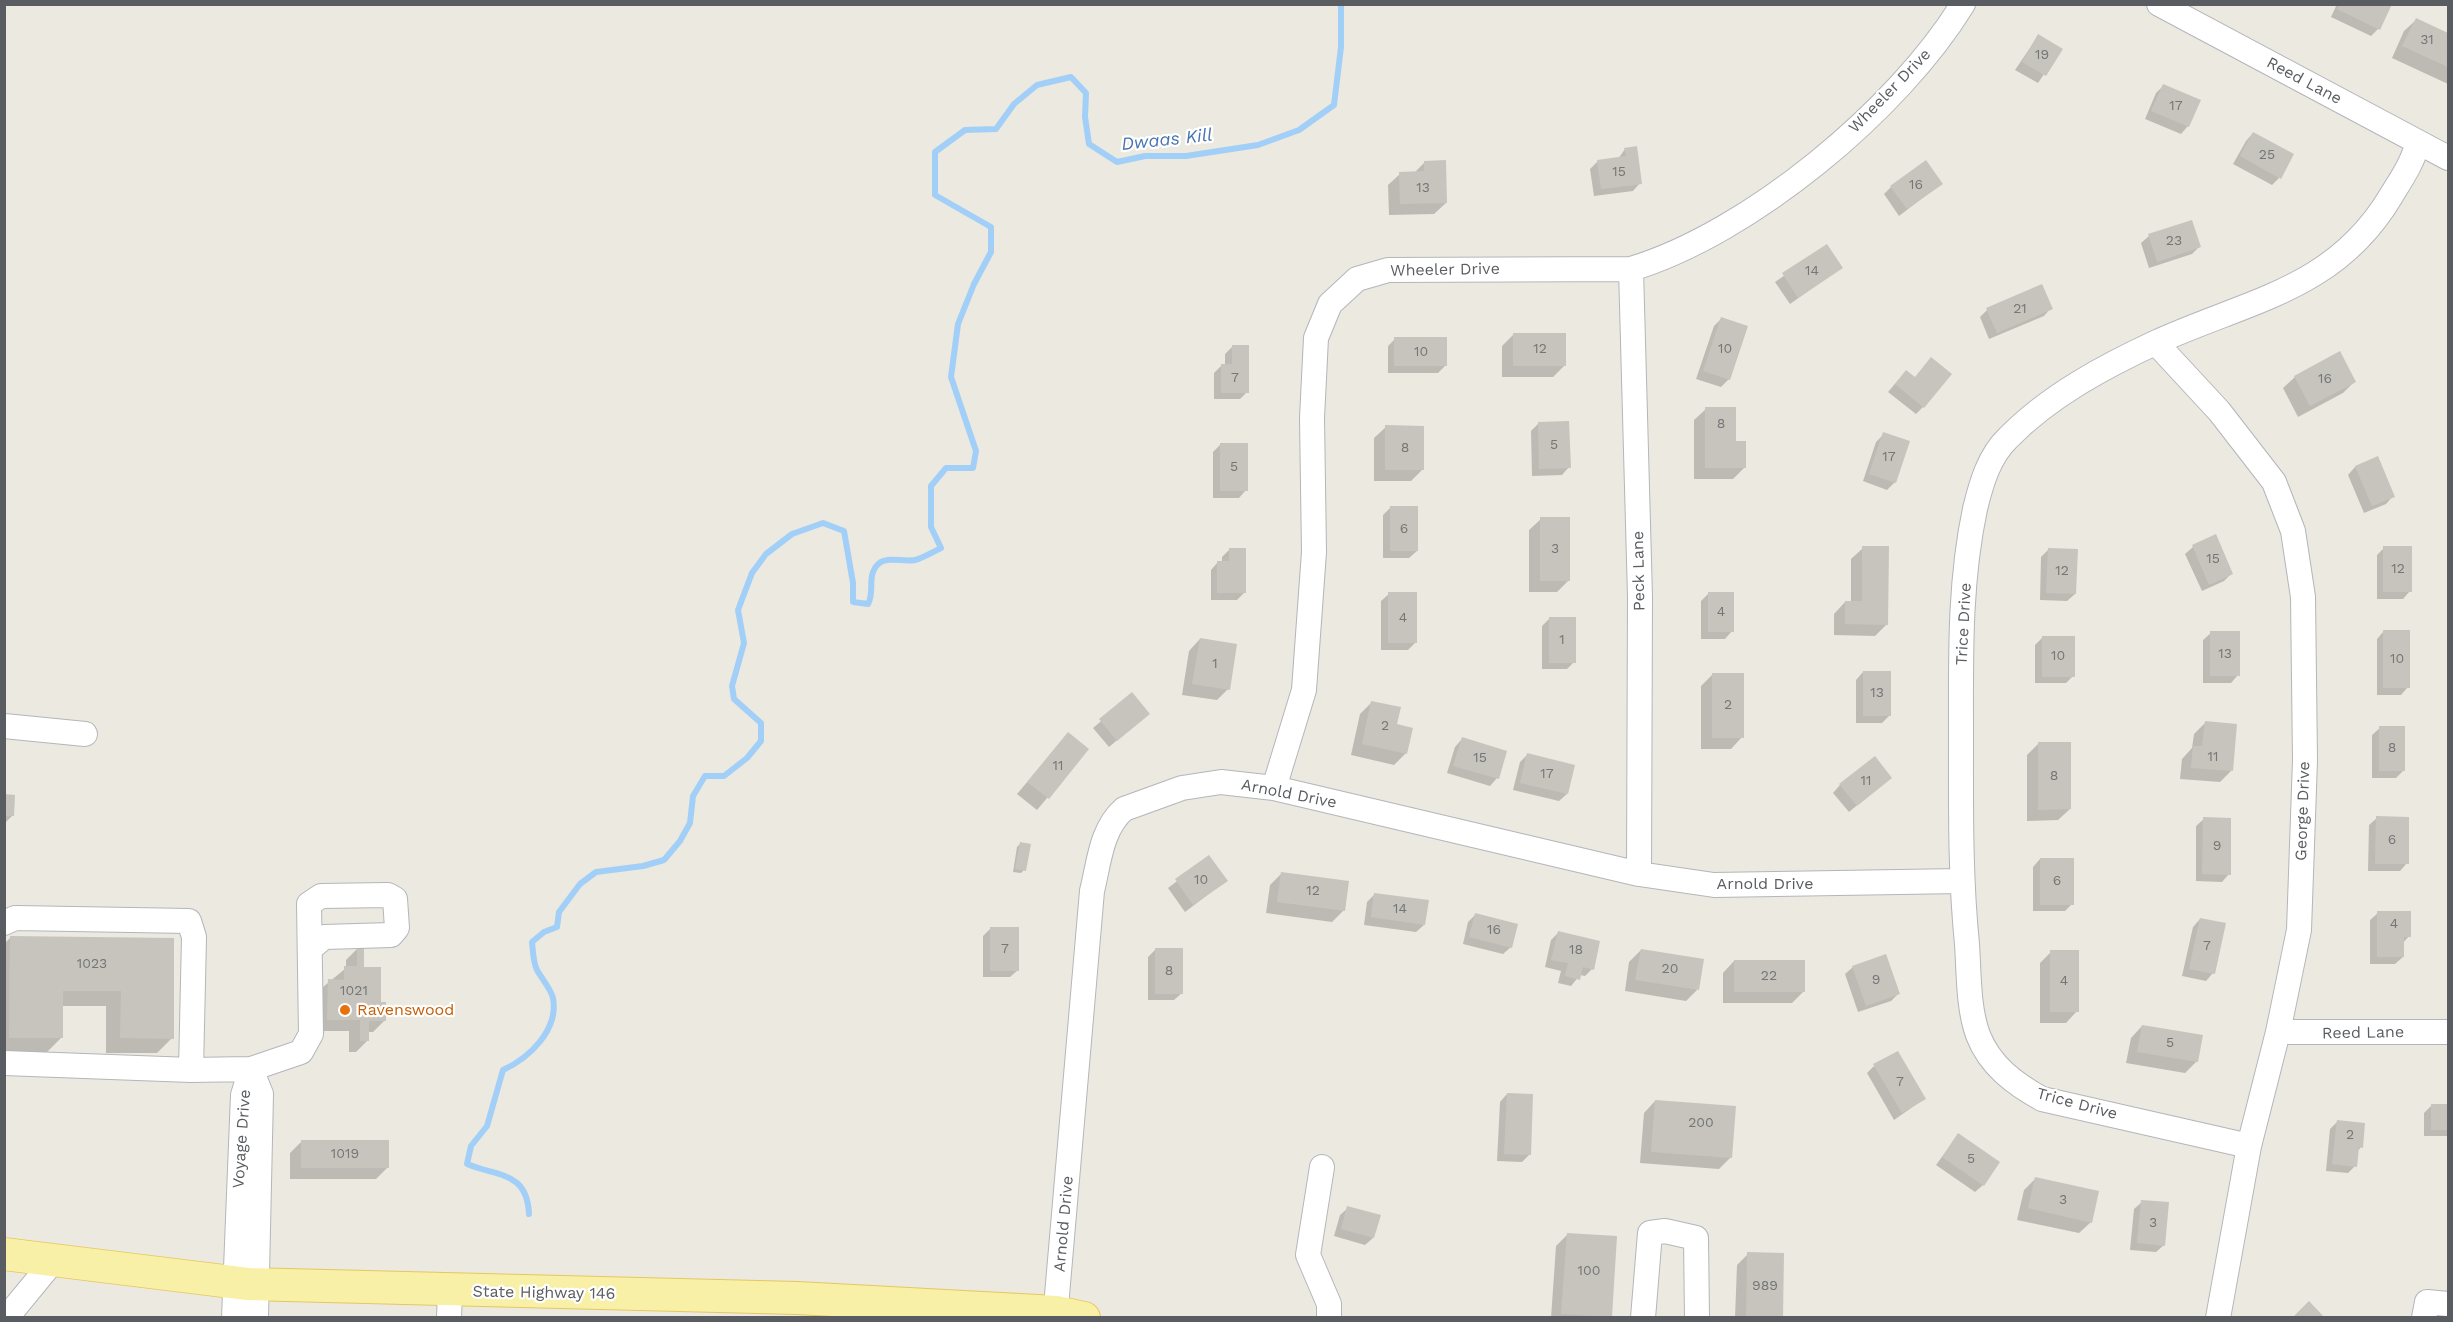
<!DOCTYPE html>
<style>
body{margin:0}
#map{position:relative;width:2453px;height:1322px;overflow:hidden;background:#ebe9e0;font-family:"Work Sans",sans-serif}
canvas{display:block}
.frame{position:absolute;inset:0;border:6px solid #595c60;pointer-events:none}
</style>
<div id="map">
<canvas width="2453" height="1322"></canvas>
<div class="frame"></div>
</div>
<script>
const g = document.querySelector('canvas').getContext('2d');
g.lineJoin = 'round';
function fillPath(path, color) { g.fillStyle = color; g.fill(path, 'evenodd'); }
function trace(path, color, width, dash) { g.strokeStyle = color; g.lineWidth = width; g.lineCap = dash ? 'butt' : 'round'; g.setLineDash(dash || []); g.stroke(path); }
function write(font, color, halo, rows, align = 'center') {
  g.font = font + ' "Work Sans",sans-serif'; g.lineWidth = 4.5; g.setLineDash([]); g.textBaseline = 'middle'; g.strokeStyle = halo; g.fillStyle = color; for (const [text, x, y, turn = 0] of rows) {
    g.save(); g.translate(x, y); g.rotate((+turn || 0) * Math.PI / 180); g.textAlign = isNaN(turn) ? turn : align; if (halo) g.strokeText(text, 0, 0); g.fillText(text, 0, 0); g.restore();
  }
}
fillPath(new Path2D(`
 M2337 4H2390L2378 29 2371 36 2331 17Z
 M2416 20 2448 35V84L2392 58 2404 31Z
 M2038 36 2061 49 2038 83 2015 70Z
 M2163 86 2188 126 2181 134 2145 119 2156 93Z
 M2253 133 2279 178 2272 185 2233 164 2246 141Z
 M1625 149 1640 183 1633 191 1594 196 1590 169 1597 162 1618 159Z
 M1424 163 1446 203 1434 214 1389 215 1388 185 1400 174 1414 173Z
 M1941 184 1899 216 1884 194 1891 187Z
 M2149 236 2199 247 2192 254 2149 268 2141 243Z
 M1827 246 1841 268 1790 304 1775 282Z
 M2051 308 2044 316 1989 339 1980 317 1987 310Z
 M1721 319 1729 379 1721 387 1696 379 1714 326Z
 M1514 334 1565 365 1553 377H1502V346Z
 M1395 339 1446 365 1438 373H1388V346Z
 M1233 346 1247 392 1240 399H1214V373L1221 366H1225V354Z
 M2295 377 2354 382 2343 393 2298 417 2283 388Z
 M1899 379 1923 407 1916 414 1888 392Z
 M1706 409 1735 443 1745 467 1733 479H1694V420Z
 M1539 423 1569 467 1562 475 1532 476 1531 431Z
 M1386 427 1423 469 1411 481H1374V438Z
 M1884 434 1895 482 1887 490 1863 481 1876 442Z
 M1220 445 1246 490 1239 498H1213V452Z
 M2377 458 2393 496 2386 504 2364 513 2348 475 2355 467Z
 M1391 507 1417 551 1409 558H1383V515Z
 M1541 519 1569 580 1557 592H1529V530Z
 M2215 536 2232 573 2224 581 2202 591 2185 554 2193 547Z
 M1863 548 1887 624 1875 636 1834 635V614L1845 602H1851V559Z
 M2384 548 2410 591 2403 599H2377V555Z
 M1230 549 1245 592 1237 600H1211V570L1218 562H1222V557Z
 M2049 549 2075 594 2067 601 2040 600 2041 557Z
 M1709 593 1732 631 1725 639H1701V601Z
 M1389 594 1416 642 1408 650H1381V601Z
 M1550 618 1574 662 1567 669H1542V626Z
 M2384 631 2408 687 2401 695H2377V639Z
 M2211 633 2238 675 2231 683H2203V640Z
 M2042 638 2073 676 2066 683H2035V645Z
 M1200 639 1228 689 1217 700 1182 695 1189 651Z
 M1863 672 1890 715 1882 723H1856V680Z
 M1713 674 1742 737 1731 749H1701V686Z
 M1132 695 1140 721 1109 747 1093 728Z
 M1371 703 1396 726 1406 753 1394 765 1351 755 1360 714Z
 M2205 723 2231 771 2220 782 2180 779 2182 759 2192 748 2194 734Z
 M2380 728 2404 770 2396 778H2372V735Z
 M1068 734 1087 750 1037 810 1017 794Z
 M1462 739 1497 778 1490 786 1447 773 1455 747Z
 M2038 744 2070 809 2058 820 2027 821V755Z
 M1527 755 1567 794 1559 801 1513 790 1520 762Z
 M1890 778 1849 812 1833 793 1840 785Z
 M4 796 12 816 4 824Z
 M2377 818 2407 863 2400 871H2368L2369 825Z
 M2204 819 2229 874 2222 882 2196 881V826Z
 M1021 843 1024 870 1021 873 1013 872 1017 847Z
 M1209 857 1226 881 1185 912 1168 888Z
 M2040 859 2072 904 2065 911H2033V867Z
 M1281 874 1344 910 1332 922 1266 913 1270 885Z
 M1375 894 1424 925 1416 932 1364 925 1367 902Z
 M2378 913 2409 936 2403 943V957L2395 964H2370V920Z
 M1476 914 1511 947 1503 954 1463 944 1468 922Z
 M2200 919 2213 973 2206 981 2182 976 2193 927Z
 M991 928 1018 970 1010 977H983V936Z
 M1558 933 1592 969 1585 976 1580 975 1571 986 1558 983 1561 971 1545 967 1551 940Z
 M10 938 173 939 172 1038 157 1053H106V1006H61V1038L46 1053H4V944Z
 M358 948 363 968 385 1020 373 1032H367V1041L356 1052H349V1031H316L317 992 346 968V960Z
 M1156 949 1182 993 1174 1000H1148V957Z
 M1641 950 1697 990 1686 1001 1625 991 1629 962Z
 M2051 952 2077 1011 2066 1023H2040V963Z
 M1734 961 1804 991 1792 1003H1723V973Z
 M1853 967 1898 994 1891 1001 1858 1012 1845 974Z
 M2142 1026 2197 1061 2185 1073 2126 1063 2131 1038Z
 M1874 1066 1924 1099 1894 1120 1867 1073Z
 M1507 1094 1529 1155 1522 1162 1497 1161 1500 1102Z
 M1655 1101 1731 1157 1719 1169 1640 1163 1644 1113Z
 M2432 1105H2448V1136H2424V1113Z
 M2338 1121 2361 1147 2357 1152 2355 1166 2348 1173 2326 1171 2330 1129Z
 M1958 1135 1983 1185 1975 1192 1936 1165Z
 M302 1141 388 1167 376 1179H290V1153Z
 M2035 1179 2091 1222 2079 1233 2017 1220 2024 1190Z
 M2142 1202 2164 1245 2156 1252 2130 1250 2134 1209Z
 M1348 1208 1373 1238 1365 1245 1334 1236 1340 1215Z
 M1568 1234 1610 1316 1609 1318H1551L1556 1246Z
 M1748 1254 1782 1318H1735L1737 1265Z`), '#0003');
trace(new Path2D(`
 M529 1214C527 1171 498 1177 467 1164L471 1146 487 1126 503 1070C529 1058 559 1030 553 998 551 989 542 979 537 970 533 962 533 951 532 942L544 932 557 927 559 912 580 884 596 872 643 866 664 860 680 841 690 823 693 796 705 776H724L747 758 761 741V723L734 699 732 686 744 643 738 610 752 573 766 554 792 534 823 523 844 531 853 583V602L868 604C874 593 869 583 873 572 880 552 901 563 915 560 923 558 933 552 941 548L931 527V486L946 468H973L976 451 951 377 958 324 974 284 991 252V227L935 195V152L965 130 996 129 1014 104 1037 85 1071 77 1086 93 1085 117 1089 144 1117 162 1145 156H1186L1258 145 1299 130 1334 105 1341 47V4`), '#a2cff8', 6);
fillPath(new Path2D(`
 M2340 4H2392L2380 30 2337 9Z
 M2416 18 2448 33V67L2402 46Z
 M2038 34 2063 49 2046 76 2022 62Z
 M2163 84 2201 100 2189 127 2151 111Z
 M2253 132 2294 154 2281 179 2240 156Z
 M1637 146 1642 184 1601 189 1597 160 1626 156 1624 148Z
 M1446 160 1447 203 1400 204 1399 172 1424 171V161Z
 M1926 160 1943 184 1907 209 1890 186Z
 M2192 220 2201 247 2157 262 2148 234Z
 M1827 244 1843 268 1798 298 1782 273Z
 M2042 284 2053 309 1997 333 1986 308Z
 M1721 317 1748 326 1730 380 1703 371Z
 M1513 333H1566V366H1513Z
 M1394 337H1447V366H1394Z
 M1232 345H1249V393H1221V364H1232Z
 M2340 351 2356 382 2310 406 2294 376Z
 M1931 357 1952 374 1924 408 1895 384 1906 370 1915 377Z
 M1705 407H1736V441H1746V468H1705Z
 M1569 421 1571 468 1539 469 1538 422Z
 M1385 425 1424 426V470H1385Z
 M1883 432 1910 441 1896 483 1869 474Z
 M1220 443H1248V491H1220Z
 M2378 456 2395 497 2372 506 2355 466Z
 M1390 506H1418V551H1390Z
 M1540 517H1570V581H1540Z
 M2216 534 2233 574 2209 585 2192 545Z
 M1862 546H1889L1888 625 1845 624V601H1862Z
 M2383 546H2412V592H2383Z
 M1229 548H1246V593H1217V561H1229Z
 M2048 548 2078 549 2076 594 2046 593Z
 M1388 592H1417V643H1388Z
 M1708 592H1734V632H1708Z
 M1549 617H1576V663H1549Z
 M2383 630H2410V688H2383Z
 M2210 631H2240V676H2210Z
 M2042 636H2075V677H2042Z
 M1200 638 1237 644 1230 690 1192 684Z
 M1863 671H1891V716H1863Z
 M1712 673H1744V738H1712Z
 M1132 692 1150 714 1117 741 1099 719Z
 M1371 701 1401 707 1397 724 1413 728 1407 754 1362 744Z
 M2205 721 2237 724 2233 771 2191 768 2193 746H2202Z
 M2379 726H2405V771H2379Z
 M1068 732 1089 749 1049 799 1027 782Z
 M1462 737 1507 751 1499 779 1453 766Z
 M2038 742H2071V809L2038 810Z
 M1527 753 1575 765 1568 794 1520 783Z
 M1875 756 1892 778 1857 806 1839 784Z
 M4 794 15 795 14 816H4Z
 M2376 816 2409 817V864H2375Z
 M2203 817 2231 818V875L2202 874Z
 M1020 842 1031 844 1026 871 1015 869Z
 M1209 855 1228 881 1193 905 1175 879Z
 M2040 858H2074V905H2040Z
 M1281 872 1349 881 1345 911 1277 902Z
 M1374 893 1429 900 1425 925 1371 917Z
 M2377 911H2411V937H2404V957H2377Z
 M1475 913 1518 924 1512 948 1469 937Z
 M2200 918 2226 923 2215 974 2189 969Z
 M990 927H1019V971H990Z
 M1558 931 1600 941 1594 970 1583 967 1580 980 1565 976 1568 963 1551 960Z
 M10 936 174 938V1039L120 1038 121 991H63V1038H9Z
 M357 947H364V967H381V1002H386V1021H369V1041H360V1020H327L328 979 344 980V966H357Z
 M1155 948H1183V994H1155Z
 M1641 949 1704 959 1699 990 1635 980Z
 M2050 950H2079V1012H2050Z
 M1886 954 1900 994 1866 1006 1852 966Z
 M1734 960H1805V992H1734Z
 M2142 1025 2203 1035 2198 1062 2137 1052Z
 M1898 1051 1926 1099 1902 1113 1873 1064Z
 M1507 1093 1533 1094 1531 1155 1504 1154Z
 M1655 1100 1736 1106 1732 1158 1651 1152Z
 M2431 1104H2448V1130H2431Z
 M2337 1120 2365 1123 2363 1148 2359 1147 2357 1167 2332 1164Z
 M1958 1133 2000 1162 1984 1186 1942 1157Z
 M301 1140H389V1168H301Z
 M2035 1177 2099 1191 2092 1223 2028 1208Z
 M2141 1200 2169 1202 2165 1246 2137 1243Z
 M1347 1206 1381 1215 1374 1238 1341 1229Z
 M1567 1233 1617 1236 1612 1317 1561 1314Z
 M1747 1252 1784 1253 1783 1318H1746Z
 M2309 1301 2325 1318H2292Z`), '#c6c4bd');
const minor = new Path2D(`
 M2159 4 2448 158
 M1631 269 1640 597 1639 874
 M2156 343 2219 411 2274 482 2293 531 2303 597 2305 760 2299 930 2278 1032 2249 1146 2218 1318
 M4 726 85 734
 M1274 788 1304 690 1314 552 1312 418 1316 338 1330 304 1357 279 1388 270 1631 269C1750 233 1898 110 1963 4
 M4 923 15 918 189 921 194 937 191 1070
 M2278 1032H2448
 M4 1063 191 1070 251 1069 301 1052 311 1034 309 904 321 896 388 895 395 899 397 928 391 935 324 937 311 948
 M251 1069 261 1094 256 1318
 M2249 1146 2042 1099C2015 1084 1990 1066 1978 1035 1968 1008 1969 973 1967 944 1960 875 1961 805 1961 736 1961 660 1959 584 1975 509 1981 484 1989 456 2008 438 2049 396 2105 366 2157 342 2249 300 2335 290 2391 196 2402 178 2413 162 2418 142
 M1322 1167 1308 1255 1329 1304V1318
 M8 1316 54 1260
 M234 1318 243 1095 251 1069
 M449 1318 450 1291
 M1055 1318 1092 891C1099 863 1101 829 1124 809L1182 788 1221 782 1274 788 1639 874 1714 885 1961 881
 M1643 1318 1650 1233 1665 1231 1696 1238 1697 1318
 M2424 1318 2427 1302 2448 1304`);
const major = new Path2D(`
 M4 1254 248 1284 797 1298 1056 1312 1084 1318`);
trace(minor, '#b3b6ba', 26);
trace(major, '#e6c75d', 34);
trace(minor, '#fff', 24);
trace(major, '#f9f0a7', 32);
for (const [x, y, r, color] of [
 [345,1010,6,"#e8710a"]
]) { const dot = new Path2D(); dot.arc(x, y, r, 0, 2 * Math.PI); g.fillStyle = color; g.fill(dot); trace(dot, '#fff', 2); }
write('14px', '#747677', null, [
 ["31",2427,40],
 ["19",2042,55],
 ["17",2176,106],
 ["25",2267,155],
 ["15",1619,172],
 ["16",1916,185],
 ["13",1423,188],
 ["23",2174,241],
 ["14",1812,271],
 ["21",2020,309],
 ["12",1540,349],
 ["10",1725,349],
 ["10",1421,352],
 ["7",1235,378],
 ["16",2325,379],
 ["8",1721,424],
 ["5",1554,445],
 ["8",1405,448],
 ["17",1889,457],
 ["5",1234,467],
 ["6",1404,529],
 ["3",1555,549],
 ["15",2213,559],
 ["12",2398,569],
 ["12",2062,571],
 ["4",1721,612],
 ["4",1403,618],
 ["1",1562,640],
 ["13",2225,654],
 ["10",2058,656],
 ["10",2397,659],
 ["1",1215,664],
 ["13",1877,693],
 ["2",1728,705],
 ["2",1385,726],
 ["8",2392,748],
 ["11",2213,757],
 ["15",1480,758],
 ["11",1058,766],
 ["17",1547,774],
 ["8",2054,776],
 ["11",1866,781],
 ["6",2392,840],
 ["9",2217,846],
 ["10",1201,880],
 ["6",2057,881],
 ["12",1313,891],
 ["14",1400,909],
 ["4",2394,924],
 ["16",1494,930],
 ["7",2207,946],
 ["7",1005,949],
 ["18",1576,950],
 ["1023",92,964],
 ["20",1670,969],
 ["8",1169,971],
 ["22",1769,976],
 ["9",1876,980],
 ["4",2064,981],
 ["1021",354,991],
 ["5",2170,1043],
 ["7",1900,1082],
 ["200",1701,1123],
 ["2",2350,1135],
 ["1019",345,1154],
 ["5",1971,1159],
 ["3",2063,1200],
 ["3",2153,1223],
 ["100",1589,1271],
 ["989",1765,1286]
]);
write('16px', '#595c60', '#fff', [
 ["Reed Lane",2304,81,28],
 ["Wheeler Drive",1890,91,-46],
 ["Wheeler Drive",1445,270,-1],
 ["Peck Lane",1639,571,-91],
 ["Trice Drive",1964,624,-87],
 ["Arnold Drive",1289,794,11],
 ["George Drive",2303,811,-88],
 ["Arnold Drive",1765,884],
 ["Reed Lane",2363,1033,-1],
 ["Trice Drive",2077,1104,15],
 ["Voyage Drive",242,1139,-86],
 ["Arnold Drive",1064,1224,-85],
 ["State Highway 146",544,1293,1]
]);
write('16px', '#c56008', '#fff', [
 ["Ravenswood",357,1010]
], 'left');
write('italic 18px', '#4574b1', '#fff', [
 ["Dwaas Kill",1167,140,-6]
]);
</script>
